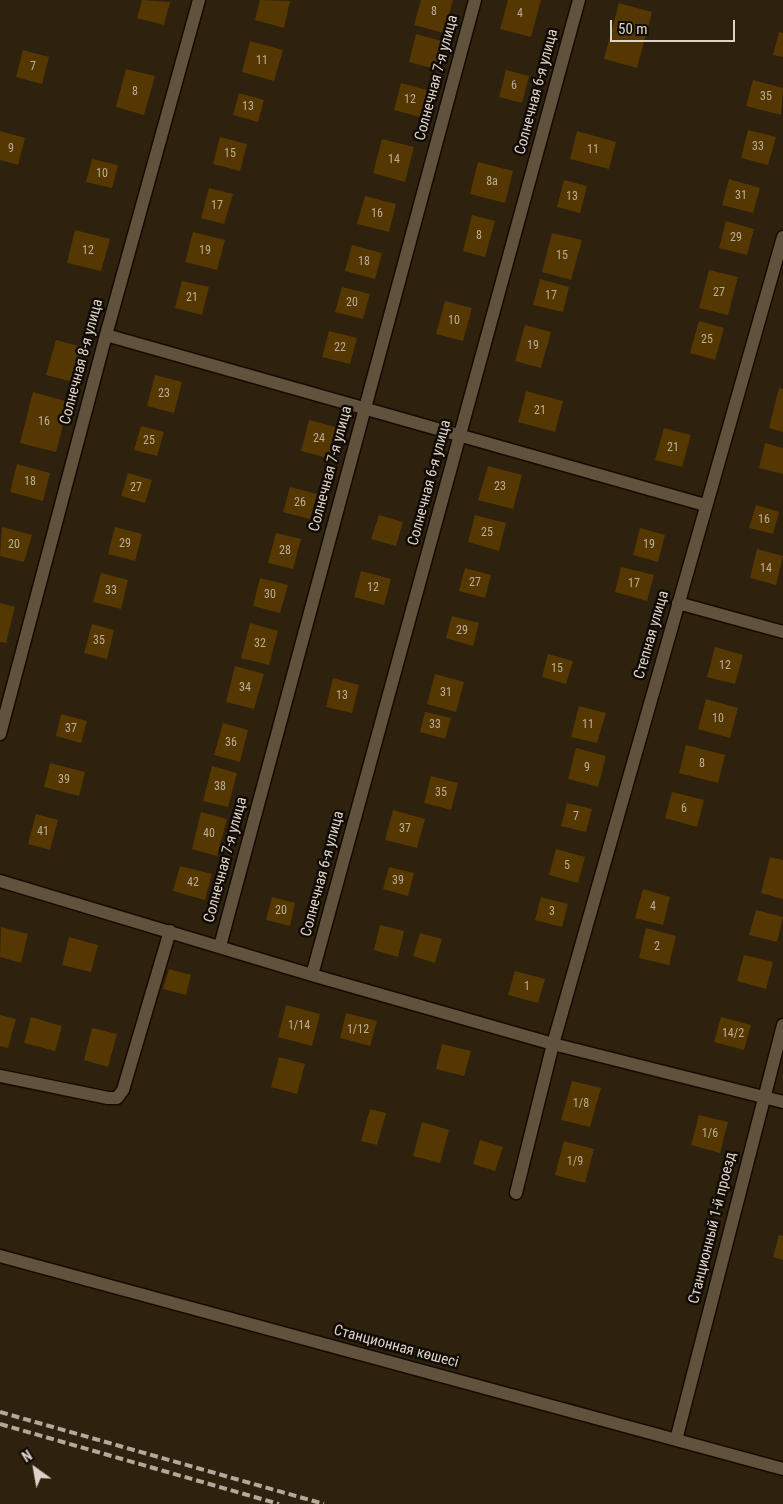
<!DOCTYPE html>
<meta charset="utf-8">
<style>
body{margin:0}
#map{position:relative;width:783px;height:1504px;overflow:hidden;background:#2e210d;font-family:"Roboto Condensed",sans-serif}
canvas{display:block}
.north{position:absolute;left:10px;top:1444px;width:50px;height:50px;-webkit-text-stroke:4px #110b05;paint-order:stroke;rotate:328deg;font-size:14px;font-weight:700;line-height:20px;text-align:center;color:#ddd4c9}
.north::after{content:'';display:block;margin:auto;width:18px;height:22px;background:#ddd4c9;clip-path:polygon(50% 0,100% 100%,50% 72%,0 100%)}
.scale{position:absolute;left:610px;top:20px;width:125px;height:22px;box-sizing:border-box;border:2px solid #ddd4c9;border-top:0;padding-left:6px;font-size:15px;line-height:18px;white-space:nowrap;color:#ddd4c9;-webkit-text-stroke:4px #110b05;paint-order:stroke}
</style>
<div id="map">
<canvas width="783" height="1504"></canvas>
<div class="north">N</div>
<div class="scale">50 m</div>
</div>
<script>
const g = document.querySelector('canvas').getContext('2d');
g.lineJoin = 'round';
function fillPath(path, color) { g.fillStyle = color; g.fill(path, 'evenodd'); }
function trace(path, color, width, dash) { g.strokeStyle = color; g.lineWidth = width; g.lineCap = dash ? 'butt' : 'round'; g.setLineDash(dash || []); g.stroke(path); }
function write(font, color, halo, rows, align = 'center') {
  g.font = font + ' "Roboto Condensed",sans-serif'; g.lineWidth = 5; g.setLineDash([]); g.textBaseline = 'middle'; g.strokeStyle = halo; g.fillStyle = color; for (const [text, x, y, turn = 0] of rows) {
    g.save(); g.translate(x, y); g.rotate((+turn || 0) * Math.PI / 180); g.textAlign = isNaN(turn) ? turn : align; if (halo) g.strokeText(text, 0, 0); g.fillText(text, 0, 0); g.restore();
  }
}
fillPath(new Path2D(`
 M142 0 170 2 164 25 137 18Z
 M260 0 290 1 284 28 255 20Z
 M421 0H453L444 33 414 25Z
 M508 0H541L531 37 500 29Z
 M619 3 652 12 637 68 604 59Z
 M779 32 783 33V57L773 55Z
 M416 34 442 41 435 69 409 62Z
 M250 41 283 50 274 81 242 72Z
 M23 50 49 57 42 84 16 77Z
 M126 69 155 76 144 115 116 107Z
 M506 70 529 76 522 103 499 97Z
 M753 80 783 88 781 115 746 106Z
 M401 83 427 90 420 117 394 110Z
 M239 93 264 100 258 122 233 115Z
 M748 130 776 137 768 165 741 158Z
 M0 131 25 138 18 165 0 160Z
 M577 131 616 142 609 169 570 159Z
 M220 137 247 144 240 171 213 164Z
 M382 139 414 147 405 182 373 173Z
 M92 159 118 165 112 188 86 182Z
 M478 162 513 171 505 203 470 194Z
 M729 179 760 188 753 213 722 205Z
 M564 180 587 186 580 213 557 207Z
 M209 188 233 194 224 224 201 218Z
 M365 196 396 204 389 232 357 224Z
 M472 215 495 221 485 257 463 251Z
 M726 221 754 229 747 255 719 248Z
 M75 230 110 239 101 271 67 263Z
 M193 232 225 240 217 270 185 262Z
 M552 233 582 240 571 280 542 272Z
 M352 245 382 253 375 279 345 271Z
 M709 270 738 277 728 315 699 308Z
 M540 279 569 287 563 312 533 305Z
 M182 281 209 287 202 315 175 308Z
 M342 287 370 294 363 319 335 312Z
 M445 301 472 308 463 341 436 334Z
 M699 321 724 328 715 360 690 353Z
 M525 325 551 332 541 368 515 361Z
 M329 331 357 338 350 364 322 357Z
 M56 340 86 348 77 383 46 375Z
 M155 375 182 382 174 413 147 406Z
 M779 388 783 389V432L769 428Z
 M526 391 563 401 555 432 518 422Z
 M33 392 69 402 56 452 20 443Z
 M309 420 336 427 328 458 301 451Z
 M141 426 164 432 157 456 134 450Z
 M664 428 691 435 682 467 655 460Z
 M765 443 783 448V474L759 468Z
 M17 464 50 473 43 501 10 492Z
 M488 466 522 475 513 509 478 500Z
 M128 473 152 480 145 503 121 496Z
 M290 487 317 494 310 519 283 512Z
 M756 505 779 512 773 534 749 528Z
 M379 515 403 522 396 546 371 539Z
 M475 515 506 523 499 551 468 542Z
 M2 527 32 535 24 562 0 556Z
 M115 527 142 534 135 561 108 554Z
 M640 528 665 535 658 562 633 555Z
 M276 533 301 539 293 569 268 563Z
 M757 549 783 556 776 585 750 578Z
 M621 567 654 575 647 601 615 592Z
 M465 568 491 575 485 598 459 591Z
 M361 571 391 579 384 605 354 597Z
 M101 573 128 580 121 609 93 602Z
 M260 578 288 585 280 613 253 606Z
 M0 603 15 607 6 643 0 642Z
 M452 616 479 623 473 646 446 638Z
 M250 623 278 631 269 665 241 658Z
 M92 624 114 630 107 659 84 653Z
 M715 647 743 655 735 684 707 677Z
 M548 654 573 661 566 684 542 677Z
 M235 666 264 674 254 709 226 702Z
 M435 674 464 682 456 712 427 704Z
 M333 678 359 685 352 713 326 707Z
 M706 699 738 708 730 738 698 729Z
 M579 706 606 713 597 743 571 737Z
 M425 712 451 718 445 739 420 732Z
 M61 714 87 721 81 743 56 736Z
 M223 723 248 730 240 762 214 755Z
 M686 745 725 755 718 783 679 773Z
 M576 748 606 756 598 787 568 779Z
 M50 763 85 772 79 796 44 787Z
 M212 766 237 773 228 807 203 801Z
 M431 776 458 783 451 810 424 803Z
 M672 792 704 800 697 827 665 818Z
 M567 803 592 809 586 832 561 826Z
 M393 810 425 819 417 848 385 840Z
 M201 812 227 819 217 856 192 849Z
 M36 814 58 820 50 850 28 844Z
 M556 849 585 857 578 883 549 875Z
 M770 857 783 860V899L761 893Z
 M180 866 212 874 205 900 173 891Z
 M389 867 414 873 408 896 383 889Z
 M643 889 670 897 663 925 635 918Z
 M272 897 295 903 290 926 266 920Z
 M541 897 568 904 562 927 535 920Z
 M756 910 783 917 777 942 749 935Z
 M380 925 404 931 398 957 374 950Z
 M1 927 28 934 21 963 0 957Z
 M646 928 676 936 669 965 639 958Z
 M420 933 442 939 435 963 413 956Z
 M69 937 98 945 91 972 62 965Z
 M744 955 773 962 766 989 737 981Z
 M169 969 191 975 186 995 163 989Z
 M515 971 545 979 538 1003 508 995Z
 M286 1005 320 1014 312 1046 278 1037Z
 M346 1013 377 1021 370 1046 340 1038Z
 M0 1015 16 1019 8 1048 0 1046Z
 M31 1017 62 1026 55 1051 24 1043Z
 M721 1017 751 1025 744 1050 714 1042Z
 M92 1028 117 1034 108 1067 84 1060Z
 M442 1044 471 1051 464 1076 436 1069Z
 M279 1057 305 1064 297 1094 271 1087Z
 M572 1081 601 1088 590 1127 561 1120Z
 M370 1109 386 1113 377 1145 361 1141Z
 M699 1115 728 1122 720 1153 691 1145Z
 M422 1122 449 1130 440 1163 413 1156Z
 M480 1140 503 1147 495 1171 473 1164Z
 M564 1141 594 1149 585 1183 555 1175Z
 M779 1235 783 1236V1260L773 1257Z`), '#553701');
const minor = new Path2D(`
 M106 335 705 505
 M678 603 783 632
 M0 734 106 335 199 0
 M0 881 312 975 553 1044 783 1102
 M220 946 475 0
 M312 975 579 0
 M0 1076 108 1098H117L123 1090 170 931
 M516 1193 553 1044 783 237
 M0 1256 783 1469
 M676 1440 783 1025`);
trace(minor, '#160a00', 15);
trace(minor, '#61523e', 12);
trace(new Path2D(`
 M0 1412 324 1504
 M0 1424 279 1504`), '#b2a89b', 4, [8, 4]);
write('12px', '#bbad97', null, [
 ["8",434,12],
 ["4",520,14],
 ["11",262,61],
 ["7",33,67],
 ["6",514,86],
 ["8",135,92],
 ["35",766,97],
 ["12",410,100],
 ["13",248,107],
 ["33",758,147],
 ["9",11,149],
 ["11",593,150],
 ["15",230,154],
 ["14",394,160],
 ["10",102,174],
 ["8а",492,182],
 ["31",741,196],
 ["13",572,197],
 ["17",217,206],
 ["16",377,214],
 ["8",479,236],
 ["29",736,238],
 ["12",88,251],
 ["19",205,251],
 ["15",562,256],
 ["18",364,262],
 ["27",719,293],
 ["17",551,296],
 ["21",192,298],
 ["20",352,303],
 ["10",454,321],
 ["25",707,340],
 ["19",533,346],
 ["22",340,348],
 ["23",164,394],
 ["21",540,411],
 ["16",44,422],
 ["24",319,439],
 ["25",149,441],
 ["21",673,448],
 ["18",30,482],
 ["23",500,487],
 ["27",136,488],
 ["26",300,503],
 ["16",764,520],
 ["25",487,533],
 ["29",125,544],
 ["20",14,545],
 ["19",649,545],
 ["28",285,551],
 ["14",766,569],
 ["27",475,583],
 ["17",634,584],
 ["12",373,588],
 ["33",111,591],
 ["30",270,595],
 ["29",462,631],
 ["35",99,641],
 ["32",260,644],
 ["12",725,666],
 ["15",557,669],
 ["34",245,688],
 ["31",446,693],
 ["13",342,696],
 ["10",718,719],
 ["33",435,725],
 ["11",588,725],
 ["37",71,729],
 ["36",231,743],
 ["8",702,764],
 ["9",587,768],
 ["39",64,780],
 ["38",220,787],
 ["35",441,793],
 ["6",684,809],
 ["7",576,817],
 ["37",405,829],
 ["41",43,832],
 ["40",209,834],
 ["5",567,866],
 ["39",398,881],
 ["42",193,883],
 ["4",653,907],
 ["20",281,911],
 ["3",552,912],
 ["2",657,947],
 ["1",527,987],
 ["1/14",299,1026],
 ["1/12",358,1030],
 ["14/2",733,1034],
 ["1/8",581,1104],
 ["1/6",710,1134],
 ["1/9",575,1162]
]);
write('15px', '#ddd4c9', '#110b05', [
 ["Солнечная 7-я улица",437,78,-75],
 ["Солнечная 6-я улица",537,92,-75],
 ["Солнечная 8-я улица",82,362,-75],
 ["Солнечная 7-я улица",331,469,-75],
 ["Солнечная 6-я улица",430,483,-75],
 ["Степная улица",652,635,-74],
 ["Солнечная 7-я улица",226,860,-75],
 ["Солнечная 6-я улица",323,874,-75],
 ["Станционный 1-й проезд",713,1228,-76],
 ["Станционная көшесі",396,1347,15]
]);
</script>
